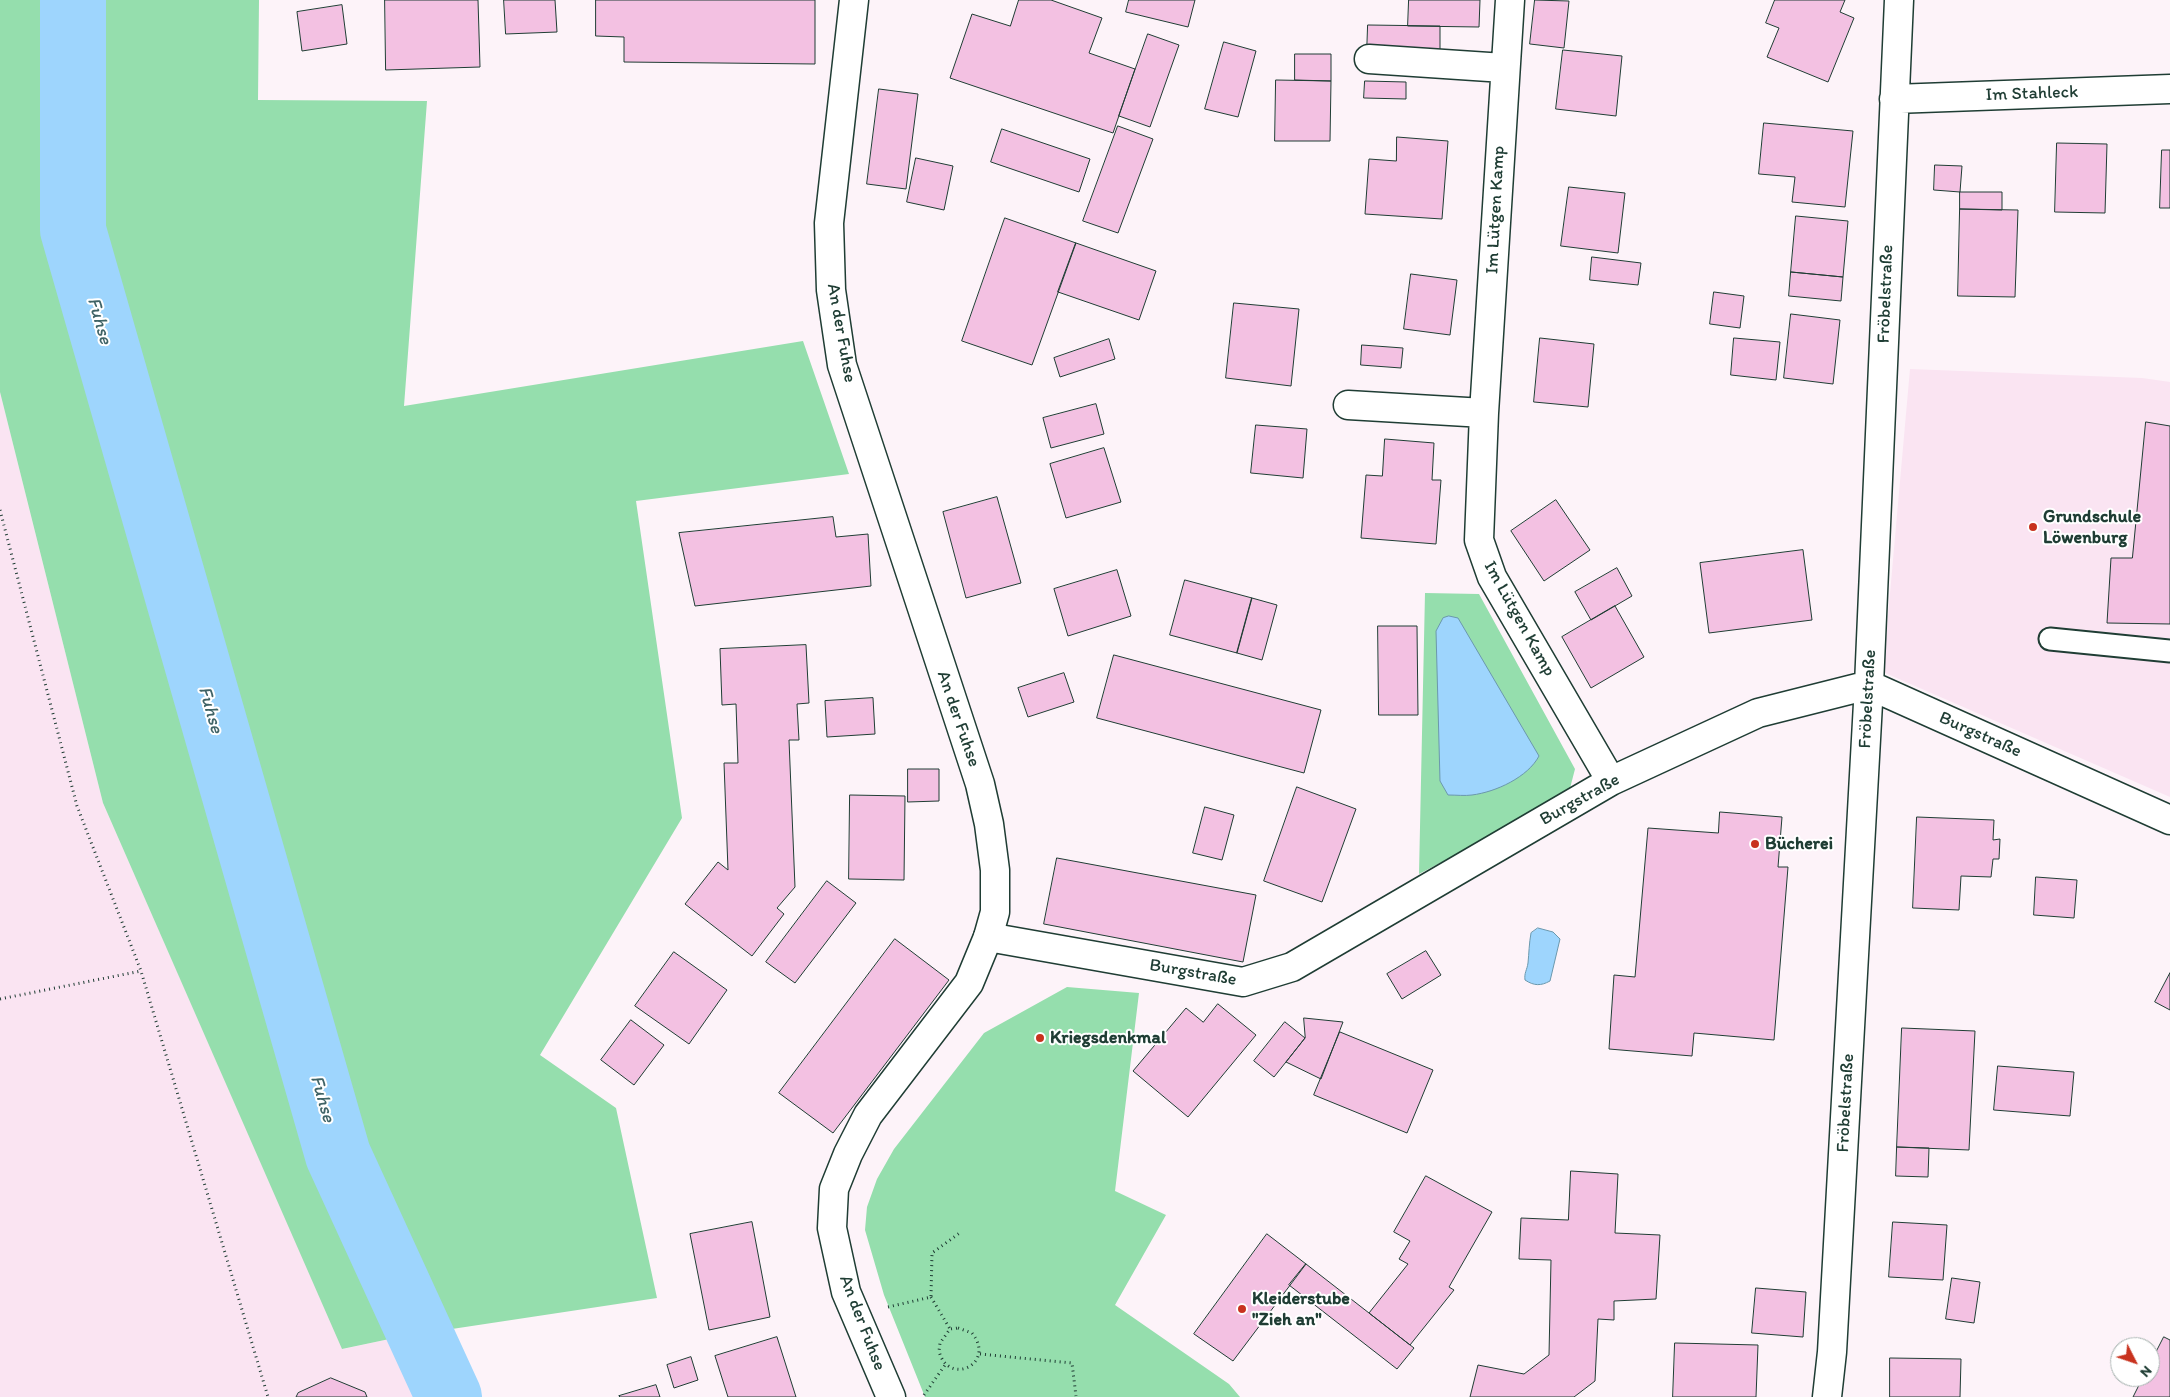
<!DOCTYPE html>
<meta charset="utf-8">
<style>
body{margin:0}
#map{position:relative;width:2170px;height:1397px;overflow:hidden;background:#fdf3f9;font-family:Itim,sans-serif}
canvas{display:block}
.north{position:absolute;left:2110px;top:1337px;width:50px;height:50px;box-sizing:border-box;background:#fff;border:1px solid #a5b1ae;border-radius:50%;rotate:131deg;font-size:14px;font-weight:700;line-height:20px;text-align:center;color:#1f3d34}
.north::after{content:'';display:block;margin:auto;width:18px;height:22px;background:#c8321e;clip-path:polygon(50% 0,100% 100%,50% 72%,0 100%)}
</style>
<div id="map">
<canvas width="2170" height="1397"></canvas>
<div class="north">N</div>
</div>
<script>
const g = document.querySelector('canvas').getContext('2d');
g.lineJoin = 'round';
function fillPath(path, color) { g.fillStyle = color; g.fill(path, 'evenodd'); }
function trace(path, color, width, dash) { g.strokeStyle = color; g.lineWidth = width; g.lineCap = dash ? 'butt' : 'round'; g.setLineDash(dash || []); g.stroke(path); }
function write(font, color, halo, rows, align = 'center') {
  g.font = font + ' Itim,sans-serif'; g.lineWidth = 4; g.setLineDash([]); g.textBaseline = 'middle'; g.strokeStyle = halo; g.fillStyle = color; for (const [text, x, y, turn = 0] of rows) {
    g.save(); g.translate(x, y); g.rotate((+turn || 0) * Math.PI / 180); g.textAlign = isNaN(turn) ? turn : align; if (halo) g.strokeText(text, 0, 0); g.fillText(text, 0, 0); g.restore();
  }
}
fillPath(new Path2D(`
 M1910 369 2142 378 2170 382V797L1883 672Z
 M0 392 103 803 343 1349 399 1337 427 1397H0Z`), '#fae4f2');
fillPath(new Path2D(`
 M0 0H259L258 100 427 101 404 406 803 341 849 474 636 501 682 818 540 1055 616 1108 657 1298 399 1337 342 1349 103 803 0 392Z
 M1425 593 1479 594 1575 769 1568 796 1419 874Z
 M1067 987 1139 993 1115 1191 1166 1215 1115 1305 1229 1384 1240 1397H925L884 1295 865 1230 867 1207 877 1179 894 1149 984 1033Z`), '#95dead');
const water = new Path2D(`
 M1449 616 1458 618 1539 756C1528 777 1496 792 1472 795 1465 796 1456 795 1448 795L1440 781 1436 631 1443 618Z
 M1538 928 1553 932 1560 939 1550 981C1541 986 1534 986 1525 980 1524 973 1527 970 1528 963 1529 953 1529 944 1531 933Z`);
fillPath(water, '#9ed5fd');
trace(water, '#6b98ad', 1);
trace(new Path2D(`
 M73 0V230L338 1155 449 1397`), '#9ed5fd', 66);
const building = new Path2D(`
 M385 0H478L480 67 386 70Z
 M504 0H555L557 32 506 34Z
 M596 0H815V64L624 62V37L596 36Z
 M1019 0H1051L1102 18 1089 53 1135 69 1113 133 950 78 972 14 1010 26Z
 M1129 0H1195L1188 27 1126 12Z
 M1409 0H1480L1479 27 1408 26Z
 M1535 0 1569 1 1564 48 1530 44Z
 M1775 0H1845L1840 12 1854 18 1828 82 1767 57 1779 28 1766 23Z
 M342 5 347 44 302 51 297 12Z
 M1368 25 1440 26V55L1367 54Z
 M1148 34 1179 45 1150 127 1119 116Z
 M1224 42 1256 51 1238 117 1205 109Z
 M1563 50 1622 56 1616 116 1556 109Z
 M1295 54H1331V81L1295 80Z
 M1276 80 1331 81 1330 141H1275Z
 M1365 81 1406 82V99L1364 98Z
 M879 89 918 94 906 189 867 184Z
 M1764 123 1853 131 1845 207 1792 202 1795 177 1759 174Z
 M1118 126 1153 139 1118 233 1083 221Z
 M1002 129 1090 159 1079 192 991 162Z
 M1397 137 1448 141 1442 219 1365 214 1369 159 1396 161Z
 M2057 143 2107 144 2105 213 2055 212Z
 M2162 150H2170V208H2160Z
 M916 158 953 166 944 210 907 202Z
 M1935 165 1962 166 1960 192 1934 190Z
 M1569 187 1625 193 1618 253 1561 246Z
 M1960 192H2002V210L1960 209Z
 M1960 209 2018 210 2015 297 1958 296Z
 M1796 216 1848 221 1843 277 1791 272Z
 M1005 218 1076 243 1032 365 962 341Z
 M1076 243 1156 271 1139 320 1058 292Z
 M1592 257 1641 263 1638 285 1590 280Z
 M1791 272 1843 277 1841 301 1789 296Z
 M1411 274 1457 280 1450 335 1404 329Z
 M1714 292 1744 296 1740 328 1710 324Z
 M1234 303 1299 309 1291 386 1226 378Z
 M1791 314 1840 320 1833 384 1784 378Z
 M1540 338 1594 344 1588 407 1534 402Z
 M1734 338 1780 342 1776 380 1731 375Z
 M1109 339 1115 359 1060 377 1054 358Z
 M1362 345 1403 348 1401 368 1361 365Z
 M1096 404 1104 434 1051 448 1043 418Z
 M2146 422 2170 426V624L2107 623 2111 558H2132Z
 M1256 425 1307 429 1303 478 1251 473Z
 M1385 439 1434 443 1432 480H1441L1436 544 1361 538 1366 475 1382 476Z
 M1104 448 1121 502 1066 518 1050 464Z
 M997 497 1021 583 966 598 943 512Z
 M1556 500 1590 550 1544 581 1511 531Z
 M833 517 836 537 868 534 871 586 695 606 679 533Z
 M1803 550 1812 620 1709 633 1700 563Z
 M1617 568 1632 596 1591 620 1575 592Z
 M1117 570 1131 616 1068 636 1054 589Z
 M1185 580 1252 598 1237 653 1170 635Z
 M1252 598 1277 605 1262 660 1237 653Z
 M1615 606 1644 657 1591 688 1562 637Z
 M1378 626H1417L1418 715H1379Z
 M806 645 809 703 797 704 799 740H789L795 887 777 908 784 914 752 956 685 904 718 862 728 870 724 763H738L736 704 722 705 720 649Z
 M1114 655 1321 710 1304 773 1097 718Z
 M1064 673 1074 702 1028 717 1018 688Z
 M873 698 875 734 827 737 825 701Z
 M908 769H939V801L908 802Z
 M1297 787 1356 809 1322 902 1264 881Z
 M850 795 905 796 904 880 849 879Z
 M1205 807 1234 815 1222 860 1193 853Z
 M1720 812 1782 817 1778 867H1788L1774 1040 1694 1033 1692 1056 1609 1049 1614 975 1635 977 1648 828 1718 833Z
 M1917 817 1994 820 1993 840 2000 839 1999 859H1993L1991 877 1961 876 1959 910 1913 908Z
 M1057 858 1256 895 1243 962 1044 924Z
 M2036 877 2077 880 2074 918 2034 915Z
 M827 881 856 903 795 983 766 962Z
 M895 939 949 980 833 1133 779 1093Z
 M1426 951 1441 975 1402 999 1387 974Z
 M674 952 727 990 689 1044 635 1006Z
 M2170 973V1010L2155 1002Z
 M1218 1004 1256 1035 1188 1117 1133 1071 1186 1008 1203 1022Z
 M1304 1018 1343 1022 1321 1079 1286 1062 1305 1038Z
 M631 1020 664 1045 634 1085 601 1060Z
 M1285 1022 1305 1038 1274 1077 1254 1061Z
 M1902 1028 1975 1031 1969 1150 1897 1147Z
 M1340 1032 1433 1070 1407 1133 1314 1095Z
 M1998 1066 2074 1072 2070 1116 1994 1110Z
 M1897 1147 1929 1148 1928 1177 1896 1176Z
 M1571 1171 1618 1174 1615 1233 1660 1235 1656 1299 1614 1301V1320L1598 1319 1595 1381 1574 1397H1470L1478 1365 1524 1374 1549 1355 1551 1260 1519 1259 1521 1218 1568 1220Z
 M1426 1176 1492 1212 1449 1287 1454 1290 1410 1345 1369 1313 1408 1264 1399 1259 1410 1241 1394 1232Z
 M752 1222 770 1317 709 1330 690 1234Z
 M1893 1222 1947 1225 1943 1280 1889 1277Z
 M1267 1234 1306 1264 1233 1361 1194 1334Z
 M1306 1264 1414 1348 1397 1369 1289 1285Z
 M1952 1278 1980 1282 1974 1323 1946 1319Z
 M1756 1288 1806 1292 1803 1337 1752 1333Z
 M777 1337 796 1397H728L715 1356Z
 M2164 1337 2170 1340V1397H2133L2143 1377H2150V1364Z
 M1675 1343 1758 1345 1756 1397H1673Z
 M691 1357 698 1380 674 1388 667 1365Z
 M1890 1358 1961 1359 1960 1397H1890Z
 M331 1378 365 1392 367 1397H296L298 1393Z
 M656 1385 660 1397H620L619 1396Z`);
fillPath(building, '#f3c1e2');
trace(building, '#1f3d34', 1);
const service = new Path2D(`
 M2050 639 2170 651`);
const minor = new Path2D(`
 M1510 0 1484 413 1479 540 1492 577 1611 781
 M1369 59 1504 68
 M1894 99 2170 89
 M1348 405 1484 413
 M988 937 1243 982 1292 967 1611 781 1758 713 1869 685 2170 820
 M1827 1397 1832 1352 1869 685 1899 0`);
const tertiary = new Path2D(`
 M854 0 829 223 831 290 842 365 980 784 989 824 995 870V912L988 937 969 983 868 1115 848 1154 834 1189 832 1228 846 1292 891 1397`);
trace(service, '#1f3d34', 25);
trace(minor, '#1f3d34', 31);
trace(tertiary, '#1f3d34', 31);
trace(new Path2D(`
 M0 510 77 806 141 971 268 1397
 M0 999 141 971
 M931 1297 950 1329
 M888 1307 931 1297 932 1253 961 1232
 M958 1328 972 1333C997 1364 948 1387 939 1351L940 1343 950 1329Z
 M980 1354 1072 1363 1076 1396
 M924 1395 945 1365`), '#1f3d34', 3, [1, 4]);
trace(service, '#fff', 21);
trace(minor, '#fff', 28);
trace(tertiary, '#fff', 28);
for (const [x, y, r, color] of [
 [2033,527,5,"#c8321e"],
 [1755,844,5,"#c8321e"],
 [1040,1038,5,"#c8321e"],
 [1242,1309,5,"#c8321e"]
]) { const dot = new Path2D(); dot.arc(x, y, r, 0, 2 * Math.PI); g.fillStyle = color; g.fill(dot); trace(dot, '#fff', 2); }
write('18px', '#1f3d34', '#fff', [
 ["Im Stahleck",2032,94,-2],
 ["Im Lütgen Kamp",1496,210,-87],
 ["Fröbelstraße",1886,294,-88],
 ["An der Fuhse",841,333,80],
 ["Im Lütgen Kamp",1519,619,61],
 ["Fröbelstraße",1868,699,-87],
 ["An der Fuhse",958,719,71],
 ["Burgstraße",1980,735,24],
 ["Burgstraße",1580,800,-29],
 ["Burgstraße",1193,973,10],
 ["Fröbelstraße",1846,1103,-87],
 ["An der Fuhse",862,1323,69]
]);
write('bold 18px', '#1f3d34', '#fff', [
 ["Grundschule",2043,517],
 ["Löwenburg",2043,538],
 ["Bücherei",1765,844],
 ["Kriegsdenkmal",1050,1038],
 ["Kleiderstube",1252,1299],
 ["\"Zieh an\"",1252,1320]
], 'left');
write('italic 19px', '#3f6366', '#fff', [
 ["Fuhse",99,321,74],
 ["Fuhse",210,710,74],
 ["Fuhse",322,1099,74]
]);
</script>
